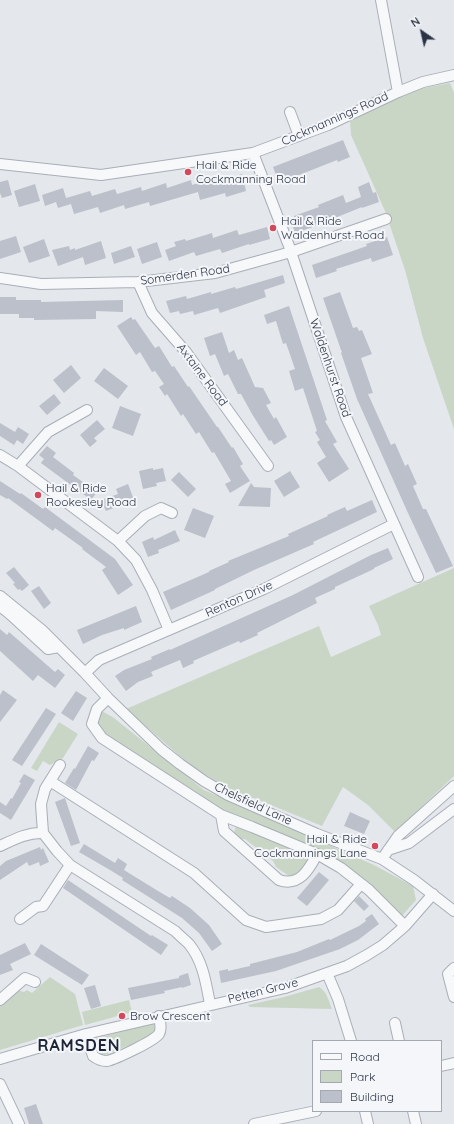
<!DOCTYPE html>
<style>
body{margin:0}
#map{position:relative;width:454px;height:1124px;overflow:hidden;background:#e4e7ec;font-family:Quicksand,sans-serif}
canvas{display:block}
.legend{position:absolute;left:312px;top:1040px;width:130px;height:72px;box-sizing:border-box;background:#f4f6f9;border:1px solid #a4a8b1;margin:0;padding:5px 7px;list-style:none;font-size:12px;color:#2b3445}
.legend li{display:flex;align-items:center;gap:8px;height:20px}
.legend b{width:20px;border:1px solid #a4a8b1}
.north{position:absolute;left:402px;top:12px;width:40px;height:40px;-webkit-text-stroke:3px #f4f6f9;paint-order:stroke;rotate:326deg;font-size:11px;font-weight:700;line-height:16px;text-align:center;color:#2b3445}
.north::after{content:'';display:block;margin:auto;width:14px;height:18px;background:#2b3445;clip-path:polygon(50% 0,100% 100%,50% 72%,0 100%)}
</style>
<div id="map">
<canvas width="454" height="1124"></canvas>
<ul class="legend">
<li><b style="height:5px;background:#f7f8fa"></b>Road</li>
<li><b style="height:11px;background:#c9d6c5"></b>Park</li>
<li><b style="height:11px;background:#bbc0ca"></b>Building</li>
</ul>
<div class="north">N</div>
</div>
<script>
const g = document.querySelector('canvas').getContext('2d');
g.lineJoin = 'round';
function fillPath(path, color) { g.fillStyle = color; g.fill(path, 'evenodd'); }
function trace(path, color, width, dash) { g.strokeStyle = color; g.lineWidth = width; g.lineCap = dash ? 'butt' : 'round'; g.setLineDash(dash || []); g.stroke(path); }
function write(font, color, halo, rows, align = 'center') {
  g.font = font + ' Quicksand,sans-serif'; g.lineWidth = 4; g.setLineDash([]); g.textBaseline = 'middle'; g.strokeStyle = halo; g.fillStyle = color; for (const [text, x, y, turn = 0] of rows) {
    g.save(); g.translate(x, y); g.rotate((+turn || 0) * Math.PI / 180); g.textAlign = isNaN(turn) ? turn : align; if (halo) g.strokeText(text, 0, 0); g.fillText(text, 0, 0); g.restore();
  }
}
fillPath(new Path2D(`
 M450 83 454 93V429L423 338 405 270 385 211 351 135 350 120 414 90Z
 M454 568V776L395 832 368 805 343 787 322 826 254 798 244 797 196 769 181 757 126 709 319 626 331 657 381 635 378 625 369 606Z
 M102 711 114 718 204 790 374 865 413 886 416 900 401 917 375 890 339 861 223 810 196 796 102 734 96 723 99 714Z
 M59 722 78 734 63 758 50 765 43 761 37 771 31 768Z
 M236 826 309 857 310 863 300 874 289 876 276 867 273 861 245 839 238 840 233 835Z
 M50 977 75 994 83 1025 0 1050V1006L17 990 24 992 27 990 32 993Z
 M319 987C327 991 329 1002 332 1009L250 1007 248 1005 284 997Z
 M129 1000 132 1012 85 1025 82 1012Z
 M151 1023 155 1025 158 1031 155 1035 100 1057 96 1055 93 1043 95 1039Z`), '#c9d6c5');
fillPath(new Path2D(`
 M343 140 350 157 338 162 337 160 279 183 273 167Z
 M242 174 246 191 226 197 225 193 200 200 198 192 150 206 149 202 125 209 124 205 100 213 98 207 74 214 71 204 58 208 56 202 45 206 42 195 63 188 66 198 90 191 92 196 115 189 117 194 141 187 142 191 166 183 167 188 191 180 192 185 217 177 218 182Z
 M8 180 12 195 2 198 0 193V182Z
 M369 182 373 193 376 192 379 202 362 208V207L310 228 295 233 291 222 295 220 294 216 319 207 318 205 343 195 346 203 361 197 358 187Z
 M35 184 40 201 19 207 14 191Z
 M267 227 270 239 249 245V244L222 253 220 249 196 256 194 252 169 261 165 250 176 246 174 242 185 239 186 241 212 233 213 238 237 230 239 235Z
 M16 236 21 252 0 259V241Z
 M387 237 393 255 372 262 371 258 336 269 337 271 316 278 312 265 367 246 366 244Z
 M44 239 50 256 29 263 23 247Z
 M101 241 106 258 85 265 83 257 58 266 52 250 69 246 70 250 75 248V250Z
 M157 242 162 257 142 264 137 249Z
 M131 246 135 257 114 264 111 253Z
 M283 275 285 283 264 290 266 297 220 313 218 308 194 315 193 311 180 314 179 311 170 313 166 301 186 296 187 299 211 292V294L235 287 236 289Z
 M340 292 353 328 357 327 359 331 362 330 372 354 361 358 373 393 368 394 391 445 395 443 405 466 408 464 417 484 413 486 423 509H426L453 566 436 573 408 513 357 399 341 353 342 352 341 350 323 298Z
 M0 297H16V300H41V302L123 300V312L96 311V319L34 320V318H19V314H0Z
 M289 306 327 420 325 421 337 442 333 444 349 469 329 482 317 463 326 457 317 442 320 440 315 432 317 431 303 388 295 391 289 371 295 369 286 343 283 344 276 321 267 324 264 315Z
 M131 317 133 320 135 319 155 348 159 346 172 367 174 366 188 387 189 386 217 427H218L232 448 233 447 243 464 240 466 250 481 230 493 225 484 231 481 214 452 212 453 199 432 196 434 183 414 181 416 167 394 165 396 159 387 164 384 155 371 152 372 140 352 136 355 117 326Z
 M222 332 229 353 234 350 238 360 242 358 255 387 263 388 271 403 266 405 274 419 276 417 287 437 274 445 271 440 269 441 252 414 241 394H238L228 374 224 376 215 354 210 356 204 338Z
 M71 365 81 378 64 393 53 380Z
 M104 368 128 386 118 399 94 381Z
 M54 394 61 403 47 415 39 406Z
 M120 406 141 414 133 436 112 428Z
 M97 420 105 429 94 438 97 441 90 447 80 435Z
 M0 423 15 432 18 427 29 434 23 444 17 440 14 445 0 436Z
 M47 446 56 453 53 457 74 473 73 475 97 492 91 500 41 463 44 459 39 455Z
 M153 468V470L163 468 166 481 156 483 157 486 143 489 139 471Z
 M290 471 300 487 284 497 274 481Z
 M179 472 196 489 188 497 171 480Z
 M0 481 20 494 21 493 43 509 45 507 115 559 133 585 118 595 102 570 106 567 82 549 83 548 55 528 53 531 8 498 7 499 0 495Z
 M251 483 254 487 271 488 270 507 238 506Z
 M128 484 134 500 106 511 101 500 118 494 116 489Z
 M372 500 377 512 313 542 314 544 254 570 215 589V590L171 610 163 592 209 572V571L229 562 228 561 289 536 288 534 328 516 327 515 345 507 347 511Z
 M193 508 214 516 205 538 184 530Z
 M175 530 180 541 158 550 159 553 148 557 142 542 153 537 154 540Z
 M388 548 393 559 374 568V569L335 587V589L315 598 317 603 257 633 258 635 240 643 239 641 193 661 194 663 183 668 180 660 151 672 153 676 138 682 126 691 115 676 124 670 152 659 151 657 170 649V650L293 595 371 555Z
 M14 567 29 585 22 591 20 589 18 590 13 584 15 583 6 573Z
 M39 586 51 603 44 609 31 591Z
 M136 606 142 622 124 630V628L102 635 83 644 77 630Z
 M0 629 7 635 9 632 55 672 58 669 65 675 55 688 38 675 33 681 0 651Z
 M3 690 17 700 0 722V695Z
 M76 691 87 698 73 721 61 713Z
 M46 708 56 714 22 766 12 760Z
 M88 746 99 753 94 761 92 760 76 790 65 783 74 768 75 769Z
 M24 774 35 780 11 820 0 813V802L6 806 11 798 12 799 21 783 19 782Z
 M65 798 80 843 71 846 55 802Z
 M350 812 370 821 364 834 344 826Z
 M84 844 115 863 118 858 127 864 124 870 158 891 170 898 172 896 190 908 209 925 222 944 212 951 199 933 182 918 122 880 123 878 110 870 79 852Z
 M40 847 41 850 43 848 49 862 40 866 39 862 29 866 27 862 0 880V866L6 861Z
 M319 872 329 880 307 906 297 898Z
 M68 880 151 936 152 935 168 945 161 955 63 888Z
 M359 896 369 906 364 911 354 901Z
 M372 914 379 924 358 940 340 949 276 971 221 983 219 971 228 969V971L250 966V964L297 952 329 939 330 940 359 926 366 921 365 919Z
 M25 943 31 954 10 964 13 970 0 975V955Z
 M41 944 89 975 82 985 34 955Z
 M188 973 191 985 182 988V987L164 991 165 993 131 1000 128 988 179 978V976Z
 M95 985 101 1006 91 1009 84 988Z
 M36 1104 43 1124H29L24 1108Z`), '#bbc0ca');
const minor = new Path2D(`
 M381 0 398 92
 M290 112 299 136
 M253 153 289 246 346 417 418 577
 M0 164 101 175 253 153 328 125 398 92 423 82 454 75
 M0 278 41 284 138 282 215 273 291 252 386 219
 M138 282 152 313 186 352 268 466
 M0 455 18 466 118 541 136 560 152 590 169 630
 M18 466 48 432 87 410
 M118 541 145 516 161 508 172 513
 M0 596 43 631 85 673 108 698 161 749 180 764 204 781 228 795 317 834 382 859 414 880 454 911
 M0 606 10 614 48 649 59 647
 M85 673 99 660 264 589 394 524
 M108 698 97 709 92 724 102 738 221 815 224 831 279 880C299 887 309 870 317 854
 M50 781 194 873 246 920 266 927 321 919 338 910 361 884
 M221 815 252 827 317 854 341 868 369 890 405 926
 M43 833 41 804 45 789 60 765
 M0 846C13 840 28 832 43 833L57 851 70 865 175 931C180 936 185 940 189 944 203 961 206 983 210 1004
 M388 850 409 843 454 809
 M382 859 398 836 454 786
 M20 919 36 907 43 906 70 865
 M454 968 448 974 454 997
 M327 973 338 999 351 1041
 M0 1000 25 978 35 982
 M395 1023 399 1041
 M86 1034 93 1056C97 1059 101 1061 107 1061 116 1059 154 1041 159 1034 162 1029 160 1022 159 1016
 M0 1059 86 1034 285 988 347 966 367 955 383 945 405 926 433 894
 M441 1066 454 1063
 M0 1084 19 1124
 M365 1111 368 1124
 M413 1111 416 1124
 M254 1124 316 1111`);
trace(minor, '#a9aeb7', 12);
trace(minor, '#f7f8fa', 10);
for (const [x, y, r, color] of [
 [188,172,4,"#d1495b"],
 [273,228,4,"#d1495b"],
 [38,495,4,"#d1495b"],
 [375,846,4,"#d1495b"],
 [122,1016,4,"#d1495b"]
]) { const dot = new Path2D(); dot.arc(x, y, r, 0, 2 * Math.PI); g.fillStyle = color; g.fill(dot); trace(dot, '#f4f6f9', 1.5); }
write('12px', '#2b3445', '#f4f6f9', [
 ["Cockmannings Road",335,119,-24],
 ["Somerden Road",185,275,-8],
 ["Waldenhurst Road",330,368,71],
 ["Axtaine Road",202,375,53],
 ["Renton Drive",239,599,-24],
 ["Chelsfield Lane",253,804,25],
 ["Petten Grove",263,991,-14]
]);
write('12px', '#2b3445', '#f4f6f9', [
 ["Hail & Ride",196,165],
 ["Cockmanning Road",196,179],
 ["Hail & Ride",281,221],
 ["Waldenhurst Road",281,235],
 ["Hail & Ride",46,488],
 ["Rookesley Road",46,502],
 ["Hail & Ride",367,839,"right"],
 ["Cockmannings Lane",367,853,"right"],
 ["Brow Crescent",130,1016]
], 'left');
g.letterSpacing = '1px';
write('bold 16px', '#1d2536', '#f4f6f9', [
 ["RAMSDEN",79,1046]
]);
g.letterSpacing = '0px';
</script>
